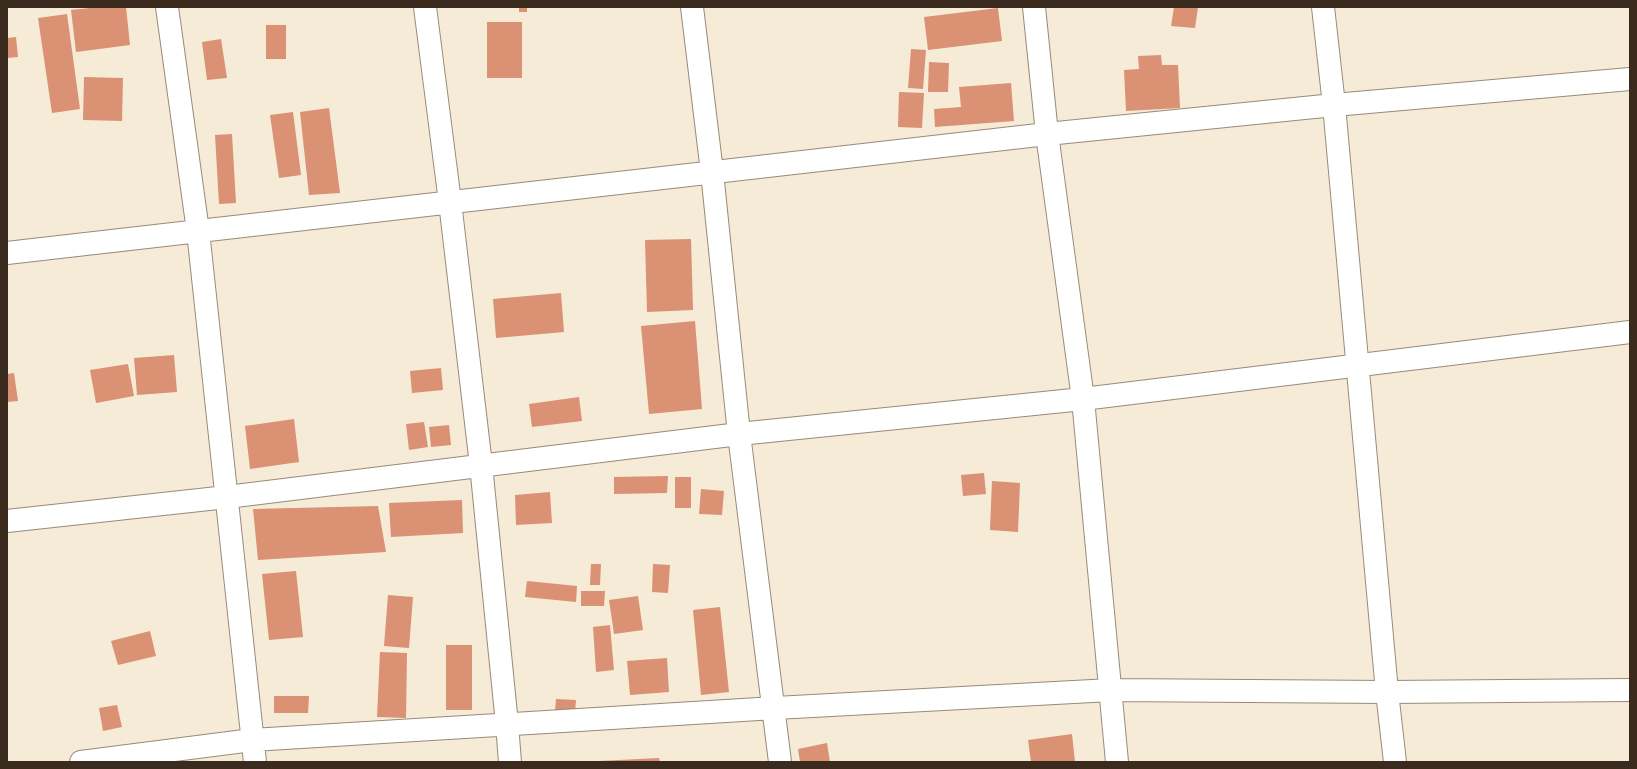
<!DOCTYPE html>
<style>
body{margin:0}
#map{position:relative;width:1637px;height:769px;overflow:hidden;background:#f5ebd6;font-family:Sriracha,sans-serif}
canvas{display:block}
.frame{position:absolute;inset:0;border:8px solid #3b2a1e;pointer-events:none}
</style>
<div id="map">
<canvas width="1637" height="769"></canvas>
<div class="frame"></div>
</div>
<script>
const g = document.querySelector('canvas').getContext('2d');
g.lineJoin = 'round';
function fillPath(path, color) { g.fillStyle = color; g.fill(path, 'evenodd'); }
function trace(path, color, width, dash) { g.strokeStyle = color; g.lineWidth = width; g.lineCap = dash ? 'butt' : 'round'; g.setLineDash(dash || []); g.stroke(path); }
fillPath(new Path2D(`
 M99 7H126L130 45 76 52 71 10Z
 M519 7H527V12H519Z
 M1174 7H1198L1195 28 1171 26Z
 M998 8 1002 41 928 50 924 17Z
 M67 14 80 109 52 113 38 18Z
 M487 22H522V78H487Z
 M266 25H286V59H266Z
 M16 37 18 57 7 58V38Z
 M221 39 227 78 207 80 202 42Z
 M911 49 926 50 923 89 908 88Z
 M1161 55 1162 65H1178L1180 108 1126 111 1124 70 1139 69 1138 56Z
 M929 62 949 63 948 92H928Z
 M84 77 123 78 122 121 83 120Z
 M1011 83 1014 121 935 127 934 109 961 107 959 87Z
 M899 92 924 93 922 128 898 127Z
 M329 108 340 193 309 195 300 112Z
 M293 112 301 175 279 178 270 115Z
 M232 134 236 203 219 204 215 135Z
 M691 239 693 310 647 312 645 240Z
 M561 293 564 332 496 338 493 299Z
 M695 321 702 409 649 414 641 326Z
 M174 355 177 392 137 395 134 358Z
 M128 364 134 396 96 403 90 370Z
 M441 368 443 390 412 393 410 371Z
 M14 373 18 401 7 402V374Z
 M579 397 582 421 532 427 529 404Z
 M294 419 299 462 250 469 245 426Z
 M424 422 428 447 409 450 406 424Z
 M449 425 451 445 431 447 429 427Z
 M984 473 986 494 963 496 961 475Z
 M668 476 667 493 614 494V477Z
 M675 477H691V508H675Z
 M992 481 1020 483 1018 532 990 530Z
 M701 489 724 491 722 515 699 514Z
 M550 492 552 523 516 525 515 495Z
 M462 500 463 533 391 537 389 503Z
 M378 506 386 552 258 560 253 509Z
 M591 564H601L600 585H590Z
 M653 564 670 565 668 593 652 592Z
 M296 571 303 637 269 640 262 574Z
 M527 581 577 586 576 602 525 597Z
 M581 591H605L604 606H581Z
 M388 595 413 597 409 648 384 646Z
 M638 596 643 630 614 634 609 600Z
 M720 607 729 692 701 695 693 610Z
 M610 625 614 670 596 672 593 627Z
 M150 631 156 656 118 665 111 641Z
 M446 645H472V710H446Z
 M380 652 407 653 406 718 377 717Z
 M667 658 669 692 630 695 627 661Z
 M274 696H309L308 713H274Z
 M556 699 576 700 575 713 555 712Z
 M117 705 122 727 103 731 99 708Z
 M1072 734 1075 762H1031L1028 740Z
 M827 743 830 762H800L798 749Z
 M659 758 660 762H599V761Z`), '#da9174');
const minor = new Path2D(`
 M167 7 198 231 255 762
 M425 7 450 202 481 465 507 724 510 762
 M692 7 712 172 739 434 780 762
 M1034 7 1047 134 1083 399 1117 762
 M1323 7 1334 105 1387 692 1395 762
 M7 253 1047 134 1334 105 1630 79
 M7 521 227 497 739 434 1083 399 1630 332
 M81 762 252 740 775 708 1111 690 1387 692 1630 690`);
trace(minor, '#988a7a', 24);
trace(minor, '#fff', 22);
</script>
